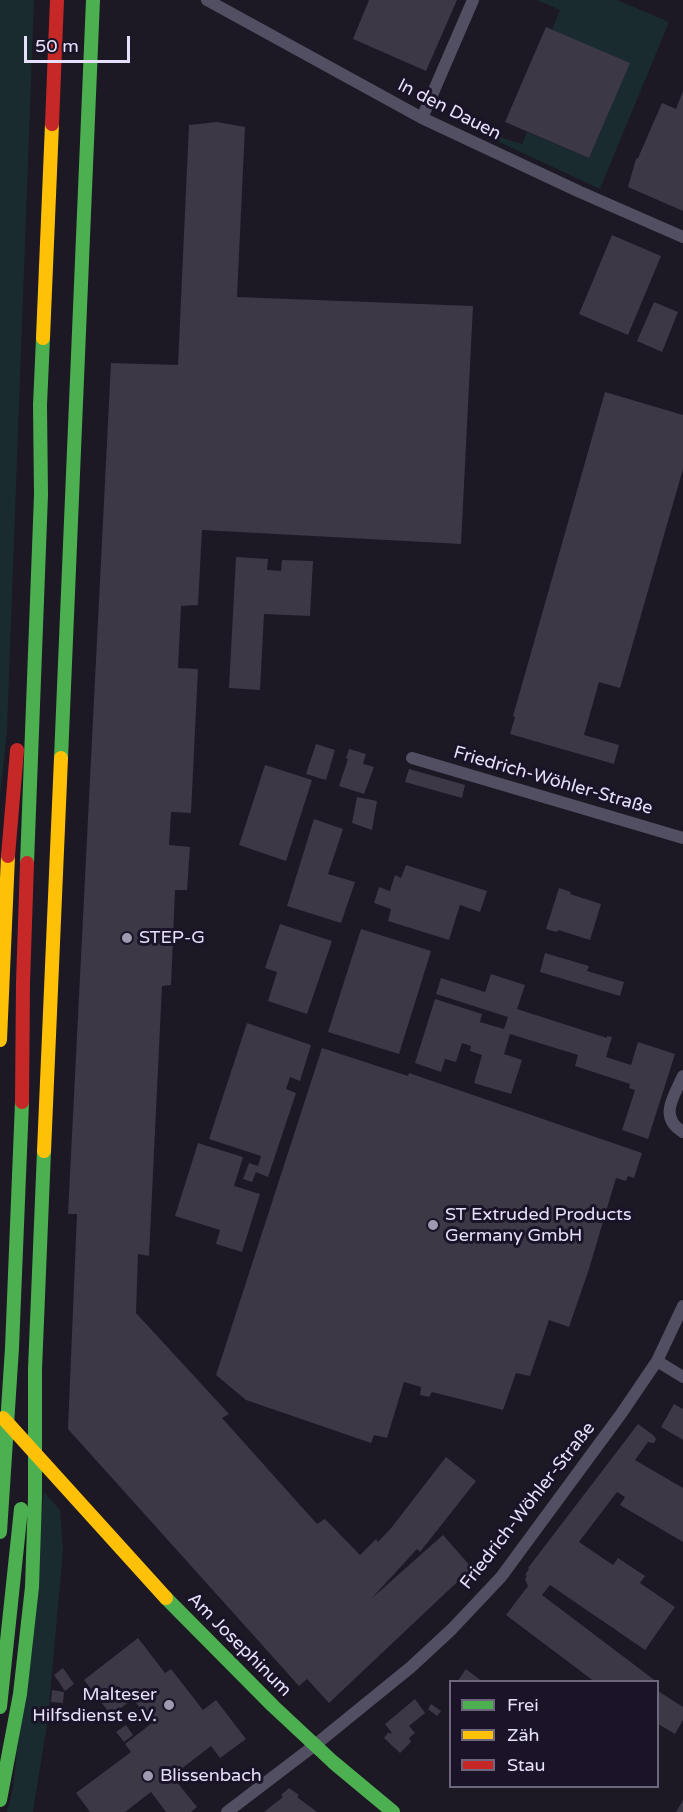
<!DOCTYPE html>
<meta charset="utf-8">
<style>
body{margin:0}
#map{position:relative;width:683px;height:1812px;overflow:hidden;background:#1c1824;font-family:"Varela Round",sans-serif}
canvas{display:block}
.legend{position:absolute;left:449px;top:1680px;width:210px;height:108px;box-sizing:border-box;background:#1b1428;border:2px solid #6d667c;margin:0;padding:8px 10px;list-style:none;font-size:18px;color:#e7e0fb}
.legend li{display:flex;align-items:center;gap:12px;height:30px}
.legend b{width:30px;border:2px solid #6d667c}
.scale{position:absolute;left:24px;top:36px;width:106px;height:27px;box-sizing:border-box;border:3px solid #e7e0fb;border-top:0;padding-left:8px;font-size:18px;line-height:21px;white-space:nowrap;color:#e7e0fb;-webkit-text-stroke:4px #1b1428;paint-order:stroke}
</style>
<div id="map">
<canvas width="683" height="1812"></canvas>
<ul class="legend">
<li><b style="height:8px;background:#4caf50"></b>Frei</li>
<li><b style="height:8px;background:#ffc107"></b>Zäh</li>
<li><b style="height:8px;background:#c62828"></b>Stau</li>
</ul>
<div class="scale">50 m</div>
</div>
<script>
const g = document.querySelector('canvas').getContext('2d');
g.lineJoin = 'round';
function fillPath(path, color) { g.fillStyle = color; g.fill(path, 'evenodd'); }
function trace(path, color, width, dash) { g.strokeStyle = color; g.lineWidth = width; g.lineCap = dash ? 'butt' : 'round'; g.setLineDash(dash || []); g.stroke(path); }
function write(font, color, halo, rows, align = 'center') {
  g.font = font + ' "Varela Round",sans-serif'; g.lineWidth = 6; g.setLineDash([]); g.textBaseline = 'middle'; g.strokeStyle = halo; g.fillStyle = color; for (const [text, x, y, turn = 0] of rows) {
    g.save(); g.translate(x, y); g.rotate((+turn || 0) * Math.PI / 180); g.textAlign = isNaN(turn) ? turn : align; if (halo) g.strokeText(text, 0, 0); g.fillText(text, 0, 0); g.restore();
  }
}
fillPath(new Path2D(`
 M0 0H34L7 730 0 797Z
 M537 0H617L669 22 600 189 495 140 500 137 522 144 527 132 589 158 629 63 552 30 560 10Z
 M44 1492 60 1510 63 1550 48 1718 33 1812H7L13 1788Z`), '#192b2f');
fillPath(new Path2D(`
 M369 0H457L426 71 353 39Z
 M546 27 630 63 589 158 505 122Z
 M683 91V211L628 187 636 159 638 158 662 103 676 109Z
 M217 122 245 127 237 297 473 306 461 544 202 530 198 605 181 606 178 668 198 669 191 813 171 812 169 845 190 847 187 890H175L171 985 162 986 149 1256 138 1254 136 1313 229 1414 222 1418 317 1524 325 1519 360 1555 376 1539 378 1542 392 1527 446 1457 476 1481 420 1552 417 1549 371 1599 443 1535 472 1568 329 1703 307 1679 299 1686 68 1429 77 1214H68L111 363 178 365 189 125Z
 M612 235 661 256 628 335 579 314Z
 M654 302 678 312 662 352 637 341Z
 M605 392 683 415V469L620 688 599 682 584 735 619 745 614 764 510 734 515 717 513 716Z
 M236 557 268 559 267 570 281 571 282 560 313 561 310 616 264 614 260 690 229 688Z
 M316 744 335 750 326 780 306 774Z
 M349 749 366 754 363 764 374 767 364 794 339 786 348 759 346 758Z
 M265 765 312 780 286 861 239 845Z
 M409 769 465 785 462 798 405 782Z
 M357 797 377 801 372 830 352 823Z
 M314 819 343 829 328 874 355 882 341 923 287 906Z
 M406 865 487 891 480 912 460 905 449 940 388 921 391 909 374 903 379 887 390 891 395 875 401 878Z
 M559 888 571 892 570 894 601 904 590 940 558 930 557 932 546 929Z
 M280 924 332 941 307 1014 268 1001 277 972 265 968Z
 M361 929 431 951 399 1054 328 1032Z
 M545 953 589 966 587 971 624 982 620 996 540 972Z
 M491 974 525 985 517 1009 607 1038V1036L612 1037 606 1057 631 1065 638 1042 675 1054 648 1139 622 1130 635 1090 629 1088 630 1084 575 1066 578 1055 510 1034 504 1054 522 1060 511 1094 474 1083 482 1055 470 1051 471 1046 462 1043 456 1062 445 1059 441 1072 415 1063 435 999 482 1014 480 1022 504 1029 508 1017 436 994 441 978 485 992Z
 M247 1023 311 1045 300 1081 290 1077 286 1089 296 1093 268 1177 256 1172 252 1182 243 1179 249 1163 258 1166 261 1156 209 1139Z
 M322 1048 408 1076 409 1073 642 1153 634 1178 628 1176 626 1181 616 1178 589 1269 569 1327 549 1320 530 1376 516 1373 503 1410 432 1392 429 1397 420 1395 421 1387 404 1382 387 1438 374 1435 371 1443 246 1400 216 1375Z
 M198 1143 243 1157 234 1186 260 1194 242 1252 216 1244 220 1230 175 1216Z
 M674 1404 683 1409V1440L661 1427Z
 M638 1424 653 1435 656 1439 654 1443 648 1442 635 1460 683 1488V1542L620 1505 625 1497 617 1492 579 1542 613 1565 618 1558 645 1576 640 1583 675 1607 645 1650 550 1585 542 1595 657 1682H595L506 1615 528 1586 525 1579 527 1576 525 1575 529 1569 528 1568Z
 M138 1638 165 1673 171 1669 203 1710 216 1700 246 1739 220 1758 211 1746 172 1776 197 1807 191 1812H166L151 1792 125 1812H90L76 1793 131 1752 125 1744 152 1723 133 1699 111 1715 84 1680Z
 M63 1668 74 1684 65 1691 54 1675Z
 M466 1669 483 1682H457Z
 M52 1690 64 1692 63 1703 51 1702Z
 M658 1691 683 1707V1720L675 1734 658 1724Z
 M415 1699 425 1713 409 1726 415 1733 409 1738 411 1742 400 1753 384 1738 389 1732 390 1734 392 1733 385 1724Z
 M431 1704 441 1711 437 1716 428 1709Z
 M126 1725 133 1735 124 1742 116 1732Z
 M289 1788 299 1795 297 1797 317 1812H264L283 1797 281 1795Z
 M683 1800V1812H676Z`), '#3c3845');
trace(new Path2D(`
 M207 0 422 118 580 192 683 237
 M422 118 473 0
 M412 758 683 838
 M683 1076C674 1096 658 1117 683 1132
 M657 1361 683 1377
 M227 1812 315 1745 411 1667 452 1629 501 1577 621 1414 657 1361 683 1306`), '#534f63', 12);
trace(new Path2D(`
 M61 758 93 0
 M27 863 41 495 40 405 43 338
 M0 1532 12 1348 22 1102
 M166 1598 273 1706 333 1762 393 1812
 M0 1707 21 1509
 M0 1800 20 1694 32 1587 35 1497V1369L44 1151`), '#4caf50', 14);
trace(new Path2D(`
 M43 338 52 124
 M0 1040 8 856
 M44 1151 61 758
 M3 1418 166 1598`), '#ffc107', 14);
trace(new Path2D(`
 M52 124 57 0
 M8 856 17 750
 M22 1102 23 983 27 863`), '#c62828', 14);
for (const [x, y, r, color] of [
 [127,938,6,"#a09ab0"],
 [433,1225,6,"#a09ab0"],
 [169,1705,6,"#a09ab0"],
 [148,1776,6,"#a09ab0"]
]) { const dot = new Path2D(); dot.arc(x, y, r, 0, 2 * Math.PI); g.fillStyle = color; g.fill(dot); trace(dot, '#1b1428', 2); }
write('18px', '#e7e0fb', '#1b1428', [
 ["In den Dauen",449,110,27],
 ["Friedrich-Wöhler-Straße",553,781,16],
 ["Friedrich-Wöhler-Straße",528,1506,-52],
 ["Am Josephinum",239,1645,45]
]);
write('18px', '#e7e0fb', '#1b1428', [
 ["STEP-G",139,938],
 ["ST Extruded Products",445,1215],
 ["Germany GmbH",445,1236],
 ["Malteser",157,1695,"right"],
 ["Hilfsdienst e.V.",157,1716,"right"],
 ["Blissenbach",160,1776]
], 'left');
</script>
